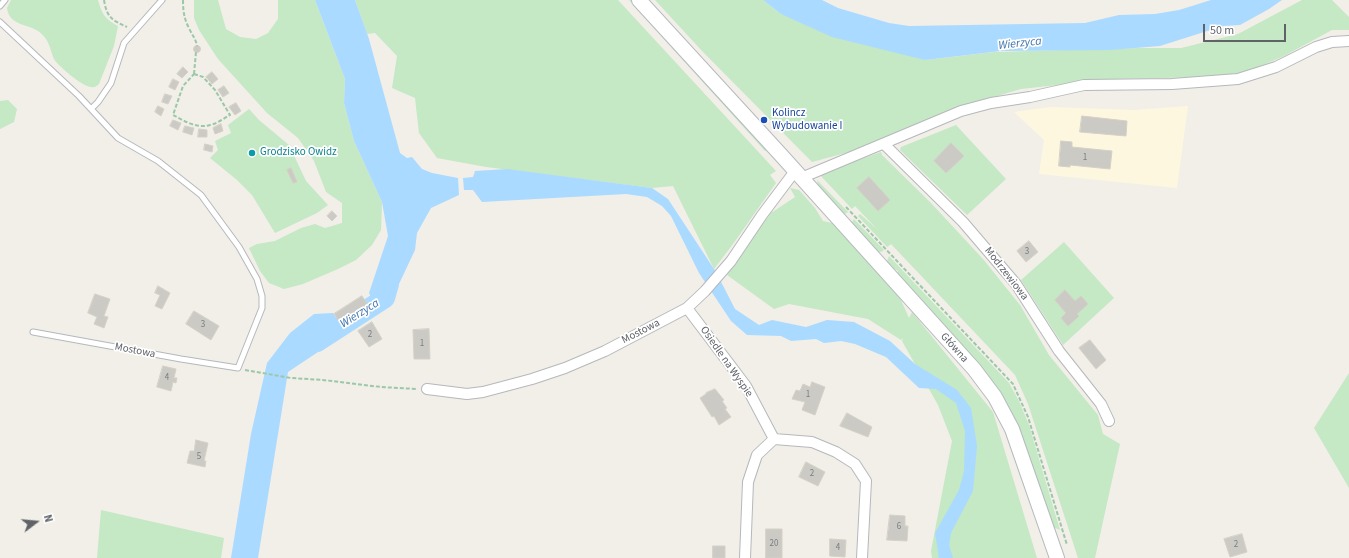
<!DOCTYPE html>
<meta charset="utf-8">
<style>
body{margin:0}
#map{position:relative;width:1349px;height:558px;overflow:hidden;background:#f1efe8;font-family:"Source Sans 3",sans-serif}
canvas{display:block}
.north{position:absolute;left:16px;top:502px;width:40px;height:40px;-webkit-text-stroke:3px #fff;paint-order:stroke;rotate:74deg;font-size:11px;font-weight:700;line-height:16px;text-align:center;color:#5f6368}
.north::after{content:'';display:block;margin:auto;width:14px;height:18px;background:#5f6368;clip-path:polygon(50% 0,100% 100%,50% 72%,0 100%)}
.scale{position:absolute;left:1203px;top:24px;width:83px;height:18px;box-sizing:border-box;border:2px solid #5f6368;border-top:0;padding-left:5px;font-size:12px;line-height:14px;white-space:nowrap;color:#5f6368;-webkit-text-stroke:3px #fff;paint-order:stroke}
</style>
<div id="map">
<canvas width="1349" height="558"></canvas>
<div class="north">N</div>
<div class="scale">50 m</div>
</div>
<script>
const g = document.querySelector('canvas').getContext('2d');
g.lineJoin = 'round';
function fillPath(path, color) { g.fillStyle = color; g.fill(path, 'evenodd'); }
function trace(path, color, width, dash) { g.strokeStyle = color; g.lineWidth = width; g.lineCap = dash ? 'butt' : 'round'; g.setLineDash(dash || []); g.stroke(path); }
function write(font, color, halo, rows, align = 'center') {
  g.font = font + ' "Source Sans 3",sans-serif'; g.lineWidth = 3.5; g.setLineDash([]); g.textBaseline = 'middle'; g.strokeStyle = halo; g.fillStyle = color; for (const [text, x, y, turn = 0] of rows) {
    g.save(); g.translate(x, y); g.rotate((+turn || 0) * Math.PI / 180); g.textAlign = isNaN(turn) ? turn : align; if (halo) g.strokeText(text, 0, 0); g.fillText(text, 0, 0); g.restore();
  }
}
fillPath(new Path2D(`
 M1188 106 1177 188 1039 174 1044 140 1014 112 1050 107 1135 110Z`), '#fef7e0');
fillPath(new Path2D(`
 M11 0H98C102 14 105 19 118 26L114 46 99 84C96 86 95 88 91 87 83 87 58 66 54 59 51 52 50 45 46 39 35 21 10 30 7 8Z
 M194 0H218L226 29 240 37 256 39 268 33 278 19V0H315L345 79 344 103 354 141 382 202 381 230 372 245 356 260 338 269 303 284 284 289 269 283 260 271 249 248 257 244 275 241 301 228 315 224 325 228 342 223V203L326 192 314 161 298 138 267 113 218 59 199 30 194 18Z
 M355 0H618L776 171 770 175 776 183 733 244 714 269 673 186 652 188 486 167 437 158 419 133 415 98 392 88 397 56 375 33 367 34Z
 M629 0H632L770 150 765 151Z
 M655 0H763L781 14 925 60 994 52 1138 48H1181L1238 34 1302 0H1332L1349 17V30H1332L1284 56 1247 72 1207 77 1112 79 1021 89 980 101 890 141 812 162 703 52Z
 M8 100 17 109 14 122 0 129V101Z
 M249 109 259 120 289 145 306 181 328 205 317 213 275 233 252 195 237 180 210 158 218 150 215 141 231 133 228 125Z
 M956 125 1006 179 967 215 900 150 901 147Z
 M881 152 882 155 930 202 983 259 1020 305 1049 355 1098 415 1103 434 1120 444 1095 558H1078L1028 404 1015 375 891 244 887 247 858 216 860 214 877 229 855 206 852 209 819 174Z
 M817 180 848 212 845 214 842 212 819 188Z
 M790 188 799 190 815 208 823 221 836 224 897 291 909 318 912 312 993 412 1037 558H932L931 551 952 441 938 405 902 341 903 338 901 340 868 319 789 304 774 309 727 275 746 246 771 213 795 197Z
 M854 219 884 250 881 252H877L853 225 852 222Z
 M1064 242 1114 298 1063 345 1021 280Z
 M889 256 1009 383 1019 401 1029 425 1060 530 1053 527 1034 477 1020 430 1012 413 1002 396 897 275 898 271 886 264Z
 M1349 373V488L1314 428Z
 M101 510 224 538 221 558H97Z`), '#c5e8c5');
fillPath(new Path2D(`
 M315 0H355L369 39 400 153 407 158 412 157 422 169 432 173 458 178 459 195 431 208 417 233 415 250 390 303 379 311 369 293 388 236 382 202 354 141 344 103 345 79Z
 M763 0H822L838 8 889 23 909 26 1085 23 1119 15 1155 14 1179 10 1211 0H1282L1269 9 1240 25 1223 26 1160 46 1110 50 1001 51 925 60 832 37 781 14Z
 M507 169 652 188 668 199 716 272 735 309 759 325 772 320 806 327 827 320 854 322 890 341 915 364 957 390 971 408 977 446 973 491 951 533 949 545 953 558H939L935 533 959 490 964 471 965 431 956 403 936 389 919 388 886 357 855 344 841 341 824 343 816 339 791 341 781 336 747 335 731 321 699 273 671 216 662 206 647 197 626 194 482 202 473 190H464L463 178 473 177 475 171Z
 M333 313 340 324 342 336 288 372 258 558H231L251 434 267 363 290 333 314 314Z`), '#aadaff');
trace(new Path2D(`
 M317 342 385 298 389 284`), '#aadaff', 20);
const building = new Path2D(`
 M193.5 49a3.5 3.5 0 1 1 7 0a3.5 3.5 0 1 1-7 0Z
 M183 67 188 72 182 78 177 74Z
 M212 72 218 79 212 84 206 77Z
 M173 79 179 82 175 90 169 87Z
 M224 86 229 93 223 97 218 90Z
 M165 94 172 96 168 104 162 102Z
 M236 103 241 111 235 115 229 107Z
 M158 106 164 109 161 116 155 112Z
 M1082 116 1127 121 1126 136 1080 132Z
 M173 120 181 123 178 130 170 126Z
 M221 124 223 131 215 134 213 128Z
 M185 126 194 128 192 135 183 132Z
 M199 129 207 130V137H198Z
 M1061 141 1072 142V147L1112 151 1110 169 1070 165V167L1059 166Z
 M951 143 964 156 946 173 934 161Z
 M205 144 213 146 212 152 204 150Z
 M291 168 297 182 293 183 287 170Z
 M869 177 890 200 878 211 857 188Z
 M332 211 337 216 332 221 327 216Z
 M1029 241 1038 252 1026 262 1017 251Z
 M158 286 170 293 162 309 155 306 160 295 155 293Z
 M1065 290 1075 301 1081 296 1088 304 1077 314 1079 316 1068 326 1061 318 1066 313 1055 300Z
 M95 294 110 299 104 316 108 317 104 328 94 324 97 317 88 313Z
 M362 296 368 305 341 324 334 314Z
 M194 311 219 326 211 340 186 324Z
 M372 322 382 339 369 347 358 331Z
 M429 329 430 359H414L413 330Z
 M1090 340 1106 360 1096 369 1079 348Z
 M163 366 176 369 174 378H177L176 383 173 382 171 391 157 387Z
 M812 382 825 387 815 415 802 410 805 402 792 399 796 390 800 391 803 384 810 387Z
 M715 389 724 400 722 401 727 408 725 409 731 417 719 425 714 416 712 417 700 398 706 394V393Z
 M847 413 872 427 868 437 840 426Z
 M196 440 208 443 204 461H206L205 467 187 463 190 451H194Z
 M806 462 825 472 818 486 799 477Z
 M890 515 905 516V526H908L907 541 887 540Z
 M766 529H782V558H766Z
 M1242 534 1247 552 1230 557 1224 539Z
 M830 539 846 540 845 557 830 556Z
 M713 546H725V558H713Z`);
fillPath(building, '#cccac5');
trace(building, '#d6d1c6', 1);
const lane = new Path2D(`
 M0 6 5 0
 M0 22 79 96 118 138 158 161 201 195 239 247 257 279 262 296V308L238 368 181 359 33 332
 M91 109 98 102 111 83 124 43 162 0`);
const street = new Path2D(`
 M884 144 963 222 1016 284 1059 351 1101 404 1109 421
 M801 178 961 111 991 103 1030 97 1084 85 1172 84 1238 79 1276 67 1316 47 1332 42 1349 41
 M687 308 746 386 774 439
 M427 389 467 394 483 392 532 379 565 368 605 351 687 308 705 291 731 261 762 215 795 171
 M745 558 748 482 757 455 774 439 812 442 836 452 855 464 866 481 862 558`);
const secondary = new Path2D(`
 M639 0 781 155 974 369 995 397 1012 429 1057 558`);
trace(lane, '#b5b8bc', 7);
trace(street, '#b5b8bc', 12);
trace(secondary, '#b6babf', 16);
trace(new Path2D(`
 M104 0C107 18 112 20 127 27
 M183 0C183 10 184 19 189 28 192 35 196 39 197 46
 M194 74 203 77 215 90 230 115C224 118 217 124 210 125 197 129 184 121 173 115L183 86Z
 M194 74 196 52
 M846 207 1013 384 1028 417 1067 545
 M245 370 291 378 323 380 381 387 417 389`), '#9cc7a9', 2, [4, 2]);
trace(lane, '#fff', 5);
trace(street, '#fff', 10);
trace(secondary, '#fff', 14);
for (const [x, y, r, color] of [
 [764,120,4,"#1a4fb4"],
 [252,153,4,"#0f9aa8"]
]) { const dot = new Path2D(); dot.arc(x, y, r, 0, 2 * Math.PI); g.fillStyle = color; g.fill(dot); trace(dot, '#fff', 1.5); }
write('9px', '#7a7d7f', null, [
 ["1",1085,158],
 ["3",1027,252],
 ["3",203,325],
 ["2",370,335],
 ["1",422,344],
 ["4",167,378],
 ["1",808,395],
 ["5",199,457],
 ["2",812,474],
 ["6",899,527],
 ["20",774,544],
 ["2",1236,545],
 ["4",838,548]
]);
write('11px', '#164399', '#fff', [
 ["Kolincz",772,114],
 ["Wybudowanie I",772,127]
], 'left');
write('11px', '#0d838f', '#fff', [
 ["Grodzisko Owidz",260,153]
], 'left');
write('11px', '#5f6368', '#fff', [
 ["Modrzewiowa",1006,274,52],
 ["Mostowa",641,332,-27],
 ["Główna",954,348,48],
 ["Mostowa",135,351,11],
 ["Osiedle na Wyspie",726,362,55]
]);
write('italic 12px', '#4174aa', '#fff', [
 ["Wierzyca",1020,44,-6],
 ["Wierzyca",360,314,-32]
]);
</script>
